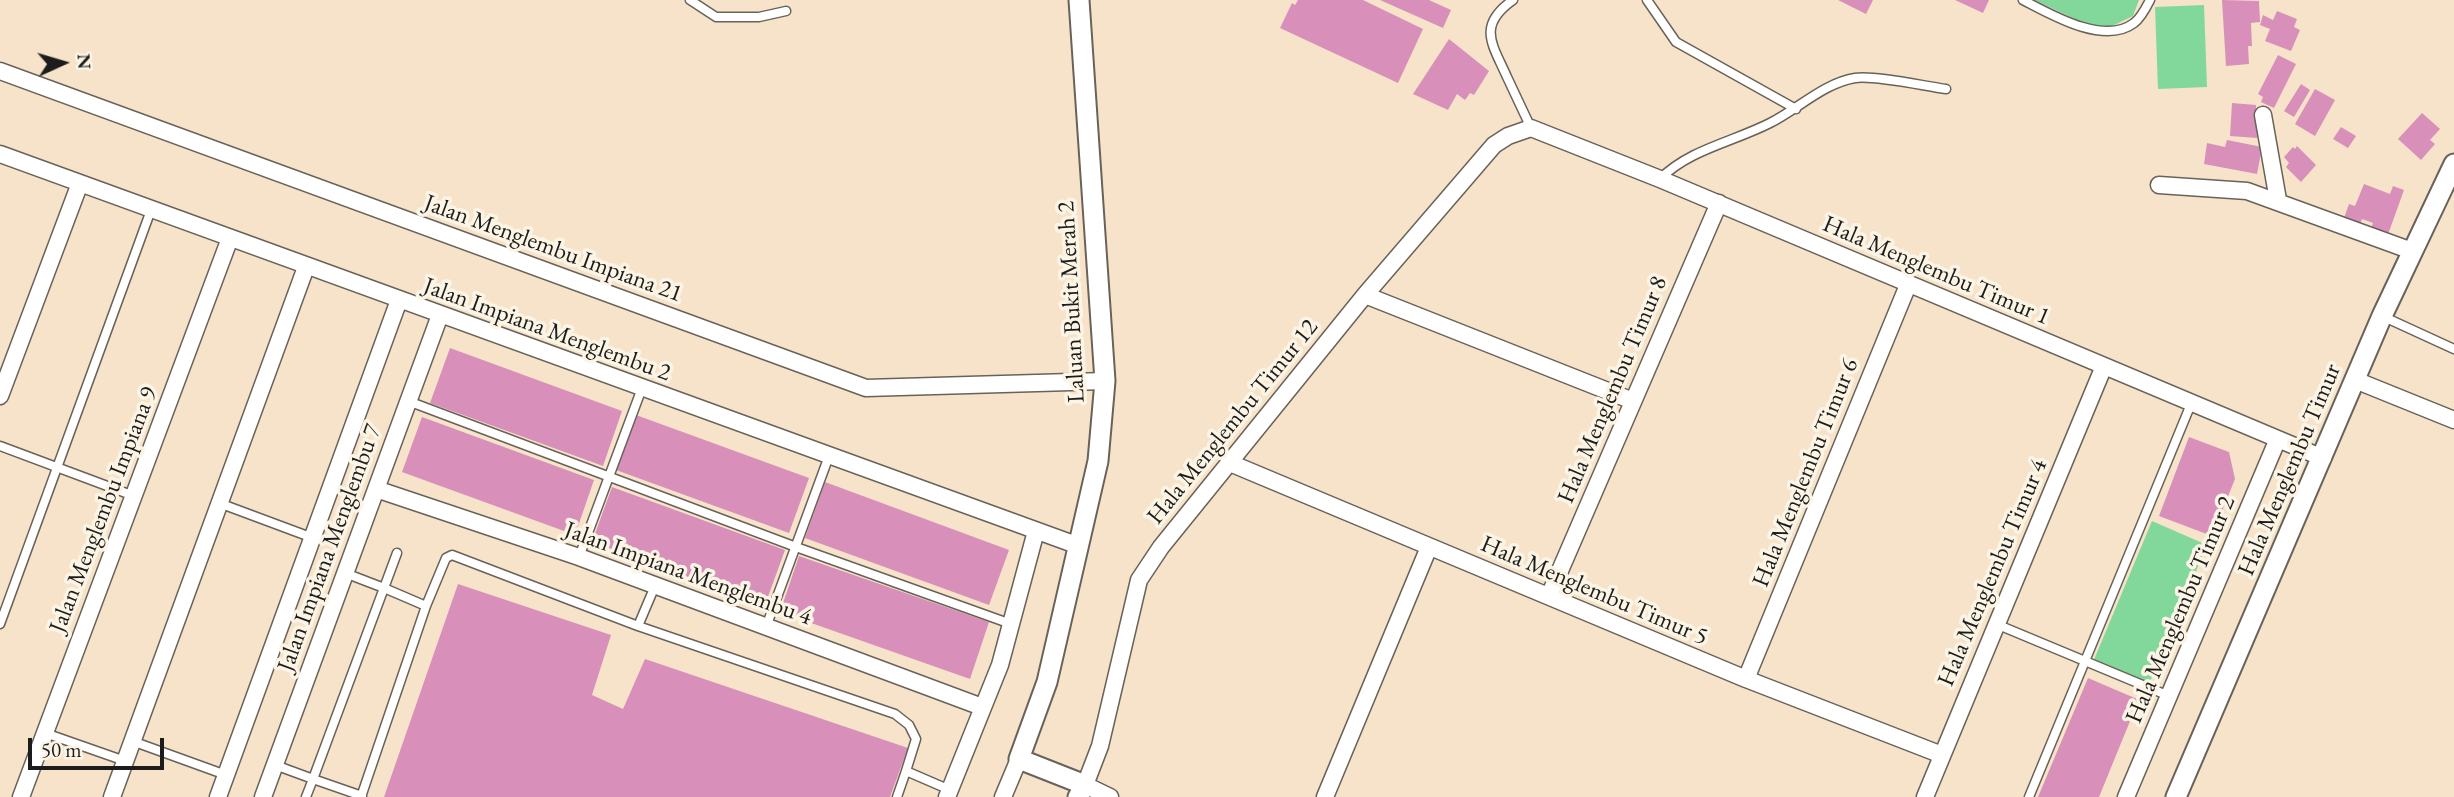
<!DOCTYPE html>
<style>
body{margin:0}
#map{position:relative;width:2454px;height:797px;overflow:hidden;background:#f6e3c9;font-family:"EB Garamond",serif}
canvas{display:block}
.north{position:absolute;left:28px;top:28px;width:70px;height:70px;-webkit-text-stroke:5px #fcf5e5;paint-order:stroke;rotate:86deg;font-size:19px;font-weight:700;line-height:28px;text-align:center;color:#1c1c1c}
.north::after{content:'';display:block;margin:auto;width:24px;height:32px;background:#1c1c1c;clip-path:polygon(50% 0,100% 100%,50% 72%,0 100%)}
.scale{position:absolute;left:28px;top:738px;width:136px;height:32px;box-sizing:border-box;border:4px solid #1c1c1c;border-top:0;padding-left:9px;font-size:21px;line-height:24px;white-space:nowrap;color:#1c1c1c;-webkit-text-stroke:5px #fcf5e5;paint-order:stroke}
</style>
<div id="map">
<canvas width="2454" height="797"></canvas>
<div class="north">N</div>
<div class="scale">50 m</div>
</div>
<script>
const g = document.querySelector('canvas').getContext('2d');
g.lineJoin = 'round';
function fillPath(path, color) { g.fillStyle = color; g.fill(path, 'evenodd'); }
function trace(path, color, width, dash) { g.strokeStyle = color; g.lineWidth = width; g.lineCap = dash ? 'butt' : 'round'; g.setLineDash(dash || []); g.stroke(path); }
function write(font, color, halo, rows, align = 'center') {
  g.font = font + ' "EB Garamond",serif'; g.lineWidth = 7; g.setLineDash([]); g.textBaseline = 'middle'; g.strokeStyle = halo; g.fillStyle = color; for (const [text, x, y, turn = 0] of rows) {
    g.save(); g.translate(x, y); g.rotate((+turn || 0) * Math.PI / 180); g.textAlign = isNaN(turn) ? turn : align; if (halo) g.strokeText(text, 0, 0); g.fillText(text, 0, 0); g.restore();
  }
}
fillPath(new Path2D(`
 M2034 0H2139L2133 16 2108 28 2084 23Z
 M2204 5 2207 87 2158 89 2155 7Z
 M2152 521 2207 545 2149 684 2093 662Z`), '#82d89b');
fillPath(new Path2D(`
 M1298 0H1363L1423 29 1398 83 1280 28 1292 3 1295 5Z
 M1380 0H1429L1451 10 1443 28Z
 M1838 0H1873L1866 14Z
 M1955 0H1989L1983 13Z
 M2222 0 2259 1 2260 22 2251 23 2252 46H2248L2249 64 2226 66Z
 M2277 11 2297 19 2294 27 2300 30 2291 51 2265 41 2270 29 2260 25 2263 15 2273 20Z
 M1449 39 1489 71 1474 95 1470 93 1465 100 1457 94 1448 110 1413 94Z
 M2278 55 2296 64 2274 108 2261 102 2263 97 2258 94Z
 M2301 84 2310 90 2294 117 2284 111Z
 M2315 89 2335 100 2315 136 2295 124Z
 M2232 103 2256 105 2257 138 2230 136Z
 M2422 113 2440 129 2430 140 2435 144 2421 160 2398 139Z
 M2341 127 2356 136 2348 148 2333 139Z
 M2227 140 2262 147 2257 174 2204 164 2207 143 2225 147Z
 M2297 146 2316 165 2301 182 2286 167 2289 163 2284 157 2293 147 2295 149Z
 M2364 184 2390 194 2393 186 2404 190 2386 240 2369 233 2373 223 2362 219 2359 227 2343 221 2349 204 2355 206Z
 M450 348 622 411 603 466 430 403Z
 M636 415 809 478 789 533 616 470Z
 M422 417 594 480 575 535 402 472Z
 M2189 437 2229 452 2235 479 2212 536 2159 516Z
 M825 482 1009 550 989 605 805 538Z
 M612 487 785 550 765 605 592 542Z
 M799 556 989 622 970 679 780 612Z
 M458 584 611 635 592 695 623 709 645 659 908 748 890 797H384Z
 M2088 678 2137 699V704L2099 797H2038Z`), '#d890bb');
const service = new Path2D(`
 M690 0 716 17H759L786 11
 M1513 0C1476 26 1493 45 1507 77 1515 94 1523 111 1531 128
 M1647 0 1676 42 1796 109
 M2023 0C2050 14 2104 46 2134 23 2141 18 2146 8 2150 0
 M1660 179C1690 149 1733 142 1770 123 1798 109 1824 83 1855 78 1874 75 1924 86 1946 89
 M2382 316 2454 349
 M408 401 796 547 1011 624
 M0 446 134 496
 M219 503 313 538
 M397 553 384 588 426 606 446 558 452 555 638 626
 M579 557 642 388
 M345 573 384 588 313 779 362 796
 M655 586 638 626 895 714 909 725 916 739 906 771 950 790
 M0 624 151 210
 M1996 624 2169 696
 M766 627 829 456
 M45 733 125 761
 M132 741 226 775
 M275 765 313 779 306 797
 M361 797 426 606
 M897 797 906 771
 M2029 797 2191 404`);
const minor = new Path2D(`
 M0 71 866 388 1105 381
 M2263 115 2278 200
 M0 154 1079 546
 M2159 185 2247 191 2412 251
 M1365 295 1633 401
 M2355 380 2454 420
 M0 396 80 183
 M1230 463 1746 679 1942 755
 M376 489 579 557 982 707
 M1549 596 1719 203
 M1746 679 1908 285
 M21 797 230 238
 M112 797 306 267
 M218 797 399 300
 M263 797 440 315
 M947 797 1000 665 1036 531
 M1003 797 1019 759
 M1110 797 1085 785 1100 746 1139 580 1161 547 1365 295 1494 145 1508 136 1531 128 1660 179 2323 458
 M1325 797 1429 547
 M1925 797 2104 366
 M2126 797 2277 441`);
const tertiary = new Path2D(`
 M1078 797 1085 785 1019 759 1047 682 1098 461 1105 381 1079 0
 M2176 797 2382 316 2454 164`);
trace(service, '#686259', 11);
trace(minor, '#686259', 19);
trace(tertiary, '#686259', 23);
trace(service, '#fff', 8);
trace(minor, '#fff', 16);
trace(tertiary, '#fff', 19);
write('24px', '#1c1c1c', '#fcf5e5', [
 ["Jalan Menglembu Impiana 21",553,249,20],
 ["Hala Menglembu Timur 1",1936,271,23],
 ["Laluan Bukit Merah 2",1072,302,-93],
 ["Jalan Impiana Menglembu 2",547,330,20],
 ["Hala Menglembu Timur 8",1613,390,-67],
 ["Hala Menglembu Timur 12",1233,422,-51],
 ["Hala Menglembu Timur",2290,470,-67],
 ["Hala Menglembu Timur 6",1806,473,-68],
 ["Jalan Menglembu Impiana 9",104,510,-69],
 ["Jalan Impiana Menglembu 7",330,548,-70],
 ["Hala Menglembu Timur 4",1993,573,-67],
 ["Jalan Impiana Menglembu 4",688,574,20],
 ["Hala Menglembu Timur 5",1594,591,23],
 ["Hala Menglembu Timur 2",2181,610,-67]
]);
</script>
